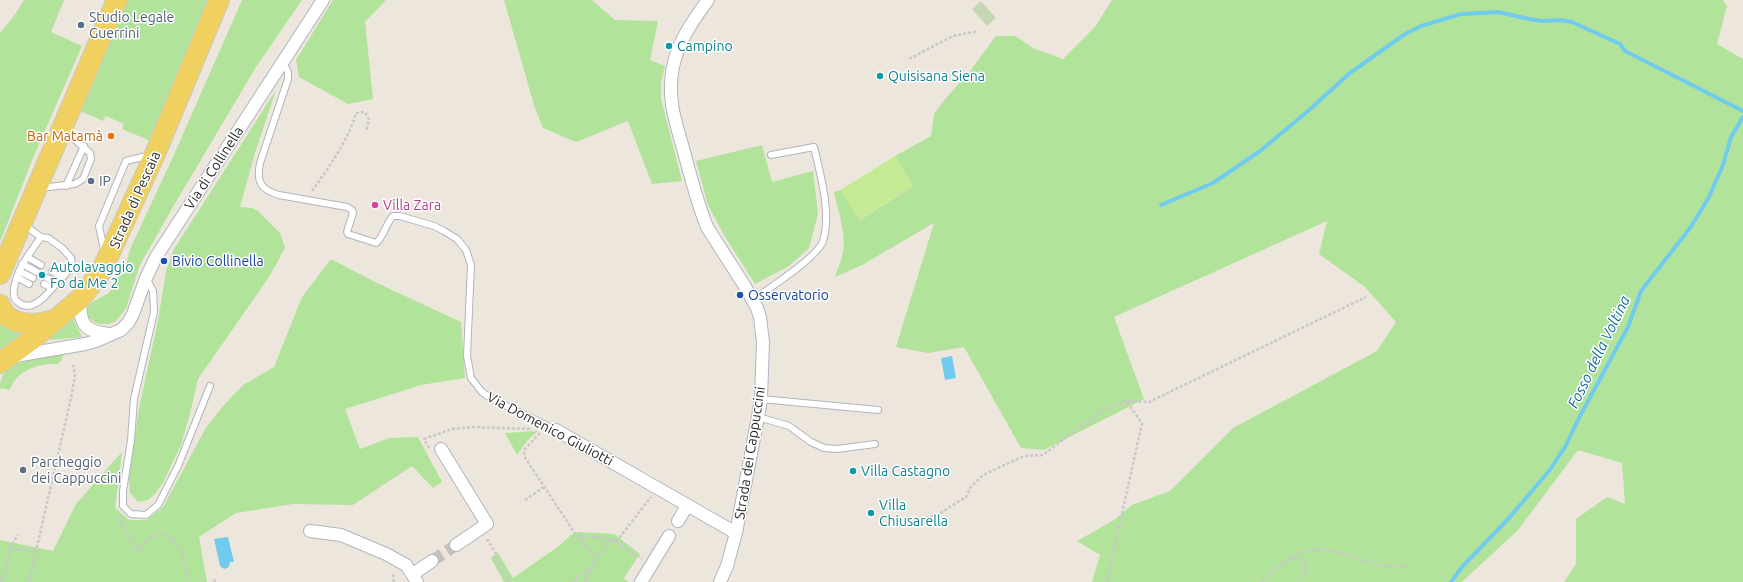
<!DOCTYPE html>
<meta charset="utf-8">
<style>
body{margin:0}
canvas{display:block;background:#ede6dd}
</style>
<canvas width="1743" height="582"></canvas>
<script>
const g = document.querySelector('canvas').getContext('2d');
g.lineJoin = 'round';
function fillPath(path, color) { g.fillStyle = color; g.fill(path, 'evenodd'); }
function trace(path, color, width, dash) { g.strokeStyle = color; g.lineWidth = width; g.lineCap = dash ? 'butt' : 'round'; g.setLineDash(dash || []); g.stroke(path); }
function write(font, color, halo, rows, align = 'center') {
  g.font = font + ' Ubuntu,sans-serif'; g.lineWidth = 3; g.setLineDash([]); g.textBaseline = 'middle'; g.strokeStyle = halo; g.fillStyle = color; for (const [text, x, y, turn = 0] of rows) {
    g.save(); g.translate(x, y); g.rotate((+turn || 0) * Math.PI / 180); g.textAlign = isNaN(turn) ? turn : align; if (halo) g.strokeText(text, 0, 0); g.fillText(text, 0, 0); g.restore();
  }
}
fillPath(new Path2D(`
 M24 0H64L51 32 82 46 33 158 0 242V33L16 13Z
 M127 0H208L203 17 151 141 122 129 124 124 106 116 103 121 78 110Z
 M242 0H302L256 67 173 207 140 265 126 308 121 315 116 321 109 324H100L94 322 88 317 87 312 88 307 92 302 109 293 126 264 131 247 173 157Z
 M333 0H386L365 22 373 99 348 104 299 77 296 60Z
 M504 0H592L615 20 658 21 650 60 665 66 661 83V99L682 181 652 184 628 121 576 142 543 128 534 105Z
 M1112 0H1723L1727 6 1717 44 1743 59V582H1564L1576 564V519L1607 497 1625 504 1622 463 1578 450 1518 530 1462 582H1092L1100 555 1077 541 1114 520 1132 505 1170 491 1233 428 1377 351 1396 322 1365 287 1319 254 1327 221 1114 317 1144 399 1044 450 1021 448 964 347 928 353 896 347 934 223 862 265 835 277C837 270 840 264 842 257 848 236 838 212 834 192L840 190 860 220 913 186 895 156 931 136 934 114 945 99 970 71 996 36H1015L1035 49 1063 59 1095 27Z
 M276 90 255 153 240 207 252 208 258 211 280 233 285 248 269 277 198 379 191 410 181 445 163 483 154 495 148 500 138 502 130 493 129 478 139 408 158 321 166 271 174 249Z
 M762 145 772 182 813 171 818 214 809 248 789 266 755 284 724 235 708 205 696 161Z
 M331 259 375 282 461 322 465 378 421 385 345 409 360 449 389 438 418 437 442 482 433 488 412 466 353 505 293 504 236 513 199 537 207 582H0V540L53 551 76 504 122 452 115 508 129 520H147L163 507 207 426 224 405 243 385 274 367 302 297Z
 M73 319 82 337 52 340 49 337 50 332Z
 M0 322 8 329 21 335 0 351Z
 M62 352 64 353 61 361 58 364C39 363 16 370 10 390L1 388 0 391C0 377 3 372 15 364Z
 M538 431 528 440 517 455 505 433Z
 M579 532 614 534 640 554 624 578 628 582H504L491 558 498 553 513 578 559 546 571 535Z`), '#b2e39a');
fillPath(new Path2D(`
 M981 1 996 18 987 26 972 9Z`), '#c5d7b5');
fillPath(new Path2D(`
 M895 156 913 186 859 220 840 190Z`), '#c5ea96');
fillPath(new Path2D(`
 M952 356 956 378 945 380 941 358Z
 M228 537 234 562H230L229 567 224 569 220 566 214 539Z`), '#71cbee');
trace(new Path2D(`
 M1161 205 1213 183 1260 151 1308 111 1350 73 1405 34 1421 26 1461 14 1498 12 1529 19 1542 21 1560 20 1572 22 1620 44 1625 51 1743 111
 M1451 582 1462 567 1509 518 1549 471 1565 447 1579 418 1628 327 1641 291 1690 228 1708 199 1723 165 1731 137 1743 117`), '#71cbee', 4);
trace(new Path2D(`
 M432 561 456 545`), '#c6c1b9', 12, [12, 6]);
const service = new Path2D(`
 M283 62 288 72V79L260 163C256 182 261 190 279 195L347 207 352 210 353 213 347 232 348 234 373 242 376 243C384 237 386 223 393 216H400L434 226 444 231 457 239 466 250 471 265 467 356 471 378 482 392 492 399 556 430
 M66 186 84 146
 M40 188 75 184 83 179 91 159 90 153 65 131
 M24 225 41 237 48 238 62 248 71 258 72 264C69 272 61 279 55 285 47 295 31 314 18 302 13 299 13 294 14 288 17 269 30 253 41 237
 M104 250 99 226 126 161 151 155
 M27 257 41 265
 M22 264 37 272
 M19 271 33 278
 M52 271 62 277
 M17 277 29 284
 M47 278 57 283
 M146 278 153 291 154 312 134 399 131 440 123 491V506L131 514 146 515 158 505 178 466 210 386
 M44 284 52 288
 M753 300C769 288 817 258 823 241 832 215 820 173 814 147L771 155
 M761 399 878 410
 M758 417 789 426 811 442 824 448 837 449 875 444`);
const minor = new Path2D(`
 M708 0C684 32 666 61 672 104 674 119 679 134 683 148 690 175 697 202 707 227L744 285 757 308 760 317 763 342 761 399 758 417 736 533 727 566 720 582
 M80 299C80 324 83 331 109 334
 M15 356 85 344 96 341 121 330 128 323 133 314 146 278 156 257 323 0
 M556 430 736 533
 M441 449 487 524 456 545
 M678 521 687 506
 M310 531 341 535 386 554 406 565 417 582
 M413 574 432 561
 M641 582 669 536`);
const primary = new Path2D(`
 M0 274 117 0
 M0 305C8 328 38 326 56 319
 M0 363 34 338 80 299 101 272 155 154 219 0`);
trace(service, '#b1b4bf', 8);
trace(minor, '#b1b4bf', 14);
trace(primary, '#c8c8c8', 22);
trace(new Path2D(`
 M909 59 953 36 978 31
 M312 191C329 167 348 141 356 113L365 112 369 119 366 131
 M540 433 525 449 524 456 576 535 597 558
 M429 448 424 439 452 429 473 427 531 429
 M525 500 544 487
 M120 516 119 519 137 551 150 537 162 534 171 537 182 552 189 582
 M897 526 937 515 966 497 970 488 983 475 1024 456 1043 455 1100 412 1126 401 1149 402 1366 297
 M577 536 611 539
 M487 539 497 555 494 557 510 582
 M616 542 642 559
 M10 549 37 552
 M1293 557 1304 561 1306 573 1299 582
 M1 582 7 568 10 549 18 534
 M29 582 71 398 75 375 73 365
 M214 582 216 579
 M394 582 393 579 394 572
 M572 582 592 566 611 539 616 542 651 497
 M585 582 591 569
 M1107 582 1142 423 1126 401
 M1262 582C1285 559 1303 544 1337 552 1350 555 1363 561 1376 564 1386 567 1398 566 1409 567`), '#c8c8c8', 2.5, [3, 2]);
trace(service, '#fff', 6);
trace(minor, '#fff', 12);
trace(primary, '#f0d15f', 20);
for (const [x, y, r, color] of [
 [81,25,4,"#5c6f8a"],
 [669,46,4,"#0f9aa8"],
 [880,76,4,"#0f9aa8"],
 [111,136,4,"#e8710a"],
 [91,181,4,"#5c6f8a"],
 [375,205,4,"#d1479c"],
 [164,261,4,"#1a4fb4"],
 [42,275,4,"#0f9aa8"],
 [740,295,4,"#1a4fb4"],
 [23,470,4,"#5c6f8a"],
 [853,471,4,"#0f9aa8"],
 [871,513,4,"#0f9aa8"]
]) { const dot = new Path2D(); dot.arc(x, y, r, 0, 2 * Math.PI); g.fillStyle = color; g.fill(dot); trace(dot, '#fff', 1.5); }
write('14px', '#4e5e75', '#fff', [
 ["Studio Legale",89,17],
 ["Guerrini",89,33],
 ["IP",99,181],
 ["Parcheggio",31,462],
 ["dei Cappuccini",31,478]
], 'left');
write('14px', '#0d838f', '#fff', [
 ["Campino",677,46],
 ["Quisisana Siena",888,76],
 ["Autolavaggio",50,267],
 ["Fo da Me 2",50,283],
 ["Villa Castagno",861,471],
 ["Villa",879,505],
 ["Chiusarella",879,521]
], 'left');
write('14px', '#c56008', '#fff', [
 ["Bar Matamà",103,136]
], 'right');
write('14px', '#2b2b2b', '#fff', [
 ["Via di Collinella",214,168,-57],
 ["Strada di Pescaia",135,200,-66],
 ["Via Domenico Giuliotti",550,429,28],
 ["Strada dei Cappuccini",750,453,-81]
]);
write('14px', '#b23c85', '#fff', [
 ["Villa Zara",383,205]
], 'left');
write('14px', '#164399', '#fff', [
 ["Bivio Collinella",172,261],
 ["Osservatorio",748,295]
], 'left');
write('italic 15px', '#0e699d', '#fff', [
 ["Fosso della Voltina",1599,352,-64]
]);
</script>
